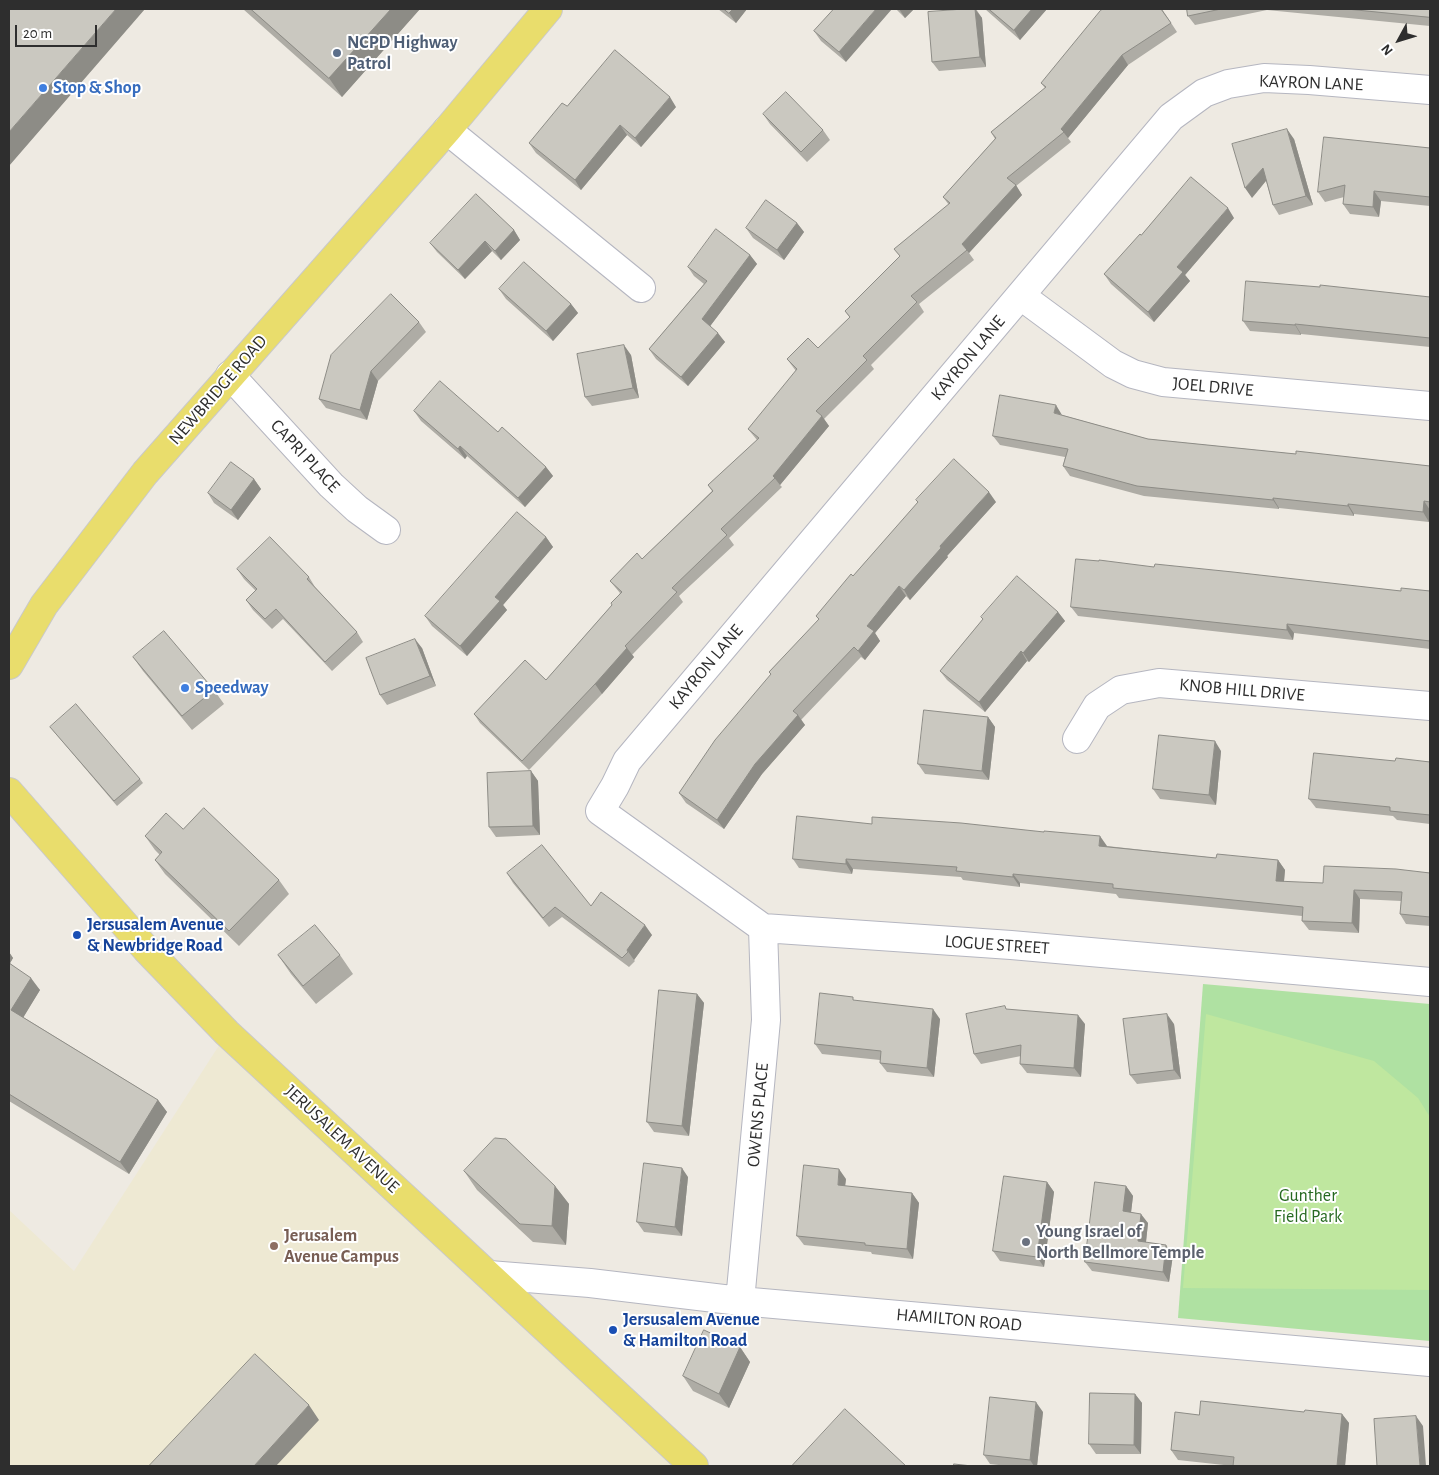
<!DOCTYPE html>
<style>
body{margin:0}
#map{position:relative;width:1439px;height:1475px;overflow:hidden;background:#eeeae2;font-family:"Alegreya Sans",sans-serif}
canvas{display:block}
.frame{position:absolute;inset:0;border:10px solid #2e2e2e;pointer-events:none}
.north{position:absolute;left:1374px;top:15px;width:50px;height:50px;-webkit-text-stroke:4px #fff;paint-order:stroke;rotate:231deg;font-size:14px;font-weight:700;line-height:20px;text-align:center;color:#2e2e2e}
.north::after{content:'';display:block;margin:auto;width:18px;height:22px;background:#2e2e2e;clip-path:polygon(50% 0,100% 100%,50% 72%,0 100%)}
.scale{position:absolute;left:15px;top:25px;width:82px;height:22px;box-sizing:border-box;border:2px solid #2e2e2e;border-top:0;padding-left:6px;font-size:15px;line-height:18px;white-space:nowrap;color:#2e2e2e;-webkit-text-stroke:4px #fff;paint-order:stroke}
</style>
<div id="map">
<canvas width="1439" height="1475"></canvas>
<div class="frame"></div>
<div class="north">N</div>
<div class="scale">20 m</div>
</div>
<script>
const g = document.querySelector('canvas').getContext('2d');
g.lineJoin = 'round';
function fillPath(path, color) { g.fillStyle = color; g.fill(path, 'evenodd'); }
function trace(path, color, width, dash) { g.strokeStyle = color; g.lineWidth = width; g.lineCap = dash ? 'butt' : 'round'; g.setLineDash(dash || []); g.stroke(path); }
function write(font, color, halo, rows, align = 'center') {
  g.font = font + ' "Alegreya Sans",sans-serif'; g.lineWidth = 4; g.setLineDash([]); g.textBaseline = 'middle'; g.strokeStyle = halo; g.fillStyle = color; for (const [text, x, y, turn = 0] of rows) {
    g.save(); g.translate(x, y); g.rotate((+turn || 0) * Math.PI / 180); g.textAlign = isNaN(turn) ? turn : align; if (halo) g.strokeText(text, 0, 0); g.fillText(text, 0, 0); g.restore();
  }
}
fillPath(new Path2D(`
 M227 1033 694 1466H9V1210L74 1271Z`), '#eee9d3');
fillPath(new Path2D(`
 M1203 984 1430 1004V1341L1178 1318Z`), '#afe1a2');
fillPath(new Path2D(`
 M1206 1014 1374 1061 1418 1098 1430 1117V1290L1183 1288Z`), '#bfe79f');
const minor = new Path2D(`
 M1430 90 1309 80 1264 78 1228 84 1204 93 1171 117 627 761 615 786 600 811 763 928 1011 945 1430 982
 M447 130 641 288
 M1021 296 1113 364 1133 374 1163 382 1430 406
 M230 375 331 485 357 509 386 530
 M1077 739 1097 706 1121 690 1159 683 1430 706
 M489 1275 590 1283 740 1301 1430 1362
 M740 1301 766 1020 763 928`);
const major = new Path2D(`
 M9 665 44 605 145 473 447 130 548 9
 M9 792 146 949 227 1033 694 1466`);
trace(minor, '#b5b6c0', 30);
trace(major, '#c9c9c9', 30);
trace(minor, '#fff', 28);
trace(major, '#e9dd6c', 28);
fillPath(new Path2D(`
 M243 9H420L342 97Z
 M718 9H747L736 23Z
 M834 9 846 62 821 41 814 31Z
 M896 9H914L905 18Z
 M964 9H976L982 18 986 67 939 71 932 62Z
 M985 9H1047L1020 40Z
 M1162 9 1177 32 1128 65 1068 138 1071 142 1016 186 1022 195 969 253 974 260 919 304 924 312 871 365 874 369 824 419 829 426 780 485 782 487 729 538 734 545 679 596 683 602 632 655 634 657 602 694 529 770 480 723 474 714 546 680 612 605 620 593 610 581 642 559 712 491 708 485 757 440 748 429 796 371 787 359 818 348 850 318 845 311 900 256 894 249 949 205 943 197 995 139 991 132 1045 88 1041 83Z
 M1187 9H1430V26L1267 10 1195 25 1188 16Z
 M676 107 641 147 627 135 581 190 536 153 529 143Z
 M763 114 823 130 830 140 807 162 770 124Z
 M1294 139 1313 205 1279 215 1273 205 1266 181 1252 198Z
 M1430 148V206L1381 201 1379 217 1350 214 1343 204 1344 197 1325 202 1318 192Z
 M1234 218 1185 275 1190 281 1154 322 1111 284 1104 274 1141 235Z
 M797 223 804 232 784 260 753 238 746 228Z
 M514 230 520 240 501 260 492 251 465 279 437 252 430 243Z
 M750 255 757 264 710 326 725 342 688 386 656 359 649 349 704 284 694 276 688 267Z
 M499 289 571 304 578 313 553 341 506 299Z
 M1430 297V347L1301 334V335L1250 331 1243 321Z
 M419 322 426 332 378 381 367 420 326 408 319 399Z
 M631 355 639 398 592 406 585 397Z
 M414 411 498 432 546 467 553 476 525 507 467 456 465 459 421 421Z
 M1062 415 1148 439 1296 454 1430 466V514L1429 522 1354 514V516L1279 508V509L1144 496 1070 476 1063 466 1065 457 1000 445 993 436Z
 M254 479 261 489 238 520 214 503 208 493Z
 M916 500 996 502 947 556 948 557 910 600 906 596 875 633 880 641 865 660 861 657 801 720 805 725 762 774 724 829 686 803 679 793 771 675 769 672 819 620 816 616 853 576 918 503Z
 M546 537 553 547 503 605 507 610 467 656 432 626 425 616Z
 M1154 567 1401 591H1430V649L1294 633 1293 640 1078 616 1071 607Z
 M237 569 309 577 315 587 357 632 363 642 332 671 283 619 272 629 253 610 246 600 256 591 244 579Z
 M1058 612 1065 621 1029 662 1027 661 985 712 947 680 940 671 983 619 981 617Z
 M422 648 436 686 387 705 380 695Z
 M133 657 214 690 224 704 192 730 143 671Z
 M988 717 995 727 989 780 925 774 918 764Z
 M50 727 140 779 143 783 117 806Z
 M1221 751 1216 805 1160 799 1153 789Z
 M1395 761 1430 762V824L1397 820 1393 816 1316 808 1309 799Z
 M531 771 538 781 540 835 496 837 489 827Z
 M183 829 279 880 289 894 239 946 165 874 155 860 160 855 155 850 145 836Z
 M1107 846 1216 858 1278 860 1285 870 1284 882 1323 883 1430 873V926L1406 924 1400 914 1401 901 1360 899 1359 933 1309 930 1302 921V916L1119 898 1116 894 1020 883V887L963 880 961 877 853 869 852 874 799 868 793 859Z
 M507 873 591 906 652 935 634 960 635 961 629 967 562 917 549 927 513 883Z
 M9 952 13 958 10 963 40 990 23 1017 158 1100 167 1112 129 1174 9 1101Z
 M278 955H340L353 974 316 1004 291 974Z
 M697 994 704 1003 689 1136 654 1132 647 1122 654 1050 653 1048Z
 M856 1001 940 1019 934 1077 887 1072 880 1063V1060L822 1054 815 1044Z
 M1008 1010 1085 1024 1081 1077 1027 1073 1020 1064 1021 1056 981 1064 974 1054Z
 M1174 1024 1181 1079 1137 1084 1130 1075Z
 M464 1171 555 1186 569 1204 566 1245 533 1242 477 1190Z
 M688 1177 682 1236 644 1232 637 1222Z
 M846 1179 845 1186 912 1193 919 1203 913 1259 872 1254 871 1252 804 1245 797 1236Z
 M1047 1182 1054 1192 1044 1267 1000 1261 993 1251Z
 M1126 1186 1133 1196 1131 1212 1148 1223 1146 1242 1173 1255 1169 1282 1092 1271 1085 1262Z
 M740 1347 750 1362 729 1408 693 1391 683 1376Z
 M1135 1394 1142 1403 1141 1454H1096L1089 1444Z
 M1043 1412 1037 1466H1007L990 1464 984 1455Z
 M1304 1412 1342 1414 1349 1423 1345 1466H1233L1178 1460 1171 1450 1199 1415Z`), '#aeaca5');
fillPath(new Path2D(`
 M116 9H145L9 166V132Z
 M391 9H420L342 97 329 78Z
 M733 9H747L736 23 729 13Z
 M876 9H892L846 62 839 52Z
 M899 9H914L905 18Z
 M975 9 982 18 986 67 980 57Z
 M1032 9H1047L1020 40 1014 30Z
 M1122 55 1128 65 1068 138 1061 129Z
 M670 97 676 107 641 147 635 138Z
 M620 125 627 135 581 190 575 180Z
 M1287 129 1294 139 1313 205 1306 196Z
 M1263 168 1269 177 1252 198 1245 188Z
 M1016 185 1022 195 969 253 962 244Z
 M1374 191 1381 201 1379 217 1373 207Z
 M1228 208 1234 218 1185 275 1190 281 1154 322 1148 312 1177 267Z
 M797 223 804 232 784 260 777 250Z
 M514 230 520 240 501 260 495 251Z
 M485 241 492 251 465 279 458 270Z
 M750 255 757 264 708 329 702 319Z
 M571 304 578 313 553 341 546 331Z
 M1295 324 1301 334V335L1295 325Z
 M718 333 725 342 688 386 681 377Z
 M624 345 631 355 639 398 633 388Z
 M371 371 378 381 367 420 360 410Z
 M1056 405 1062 415 1054 413Z
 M822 416 829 426 780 485 773 476Z
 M460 446 467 456 465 459 458 449Z
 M546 467 553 476 525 507 518 498Z
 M254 479 261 489 238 520 231 510Z
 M989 492 996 502 947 556 948 557 910 600 904 590 940 546Z
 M1273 498 1279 508V509L1273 500Z
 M1424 501 1430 510 1429 522 1423 512Z
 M1348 504 1354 514V516L1348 506Z
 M546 537 553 547 503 605 507 610 467 656 460 646 495 597Z
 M899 586 906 596 875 633 880 641 865 660 858 651 867 626Z
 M1058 612 1065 621 1029 662 1023 653Z
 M1287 624 1294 633 1293 640 1287 630Z
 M415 639 422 648 436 686 430 676Z
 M627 648 634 657 602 694 595 684Z
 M1021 651 1027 661 985 712 979 702Z
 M798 715 805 725 762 774 724 829 717 820 755 764Z
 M988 717 995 727 989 780 982 771Z
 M1215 741 1221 751 1216 805 1209 795Z
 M531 771 538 781 540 835 533 826Z
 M1100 836 1107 846 1106 855 1099 846Z
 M846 859 853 869 852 874 846 864Z
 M1278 860 1285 870 1283 891 1276 881Z
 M1013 874 1020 883V887L1013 877Z
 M1354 890 1360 899 1359 933 1352 923Z
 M645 925 652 935 634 960 627 950Z
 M9 952 13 958 9 965Z
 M31 978 40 990 20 1023 11 1010Z
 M697 994 704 1003 689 1136 682 1126Z
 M933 1009 940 1019 934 1077 927 1068Z
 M1167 1014 1174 1024 1181 1079 1174 1070Z
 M1078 1015 1085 1024 1081 1077 1074 1068Z
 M158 1100 167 1112 129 1174 120 1162Z
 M682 1168 688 1177 682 1236 675 1227Z
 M839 1169 846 1179 844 1194 838 1185Z
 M1047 1182 1054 1192 1044 1267 1037 1257Z
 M555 1186 569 1204 566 1245 552 1226Z
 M1126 1186 1133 1196 1130 1221 1123 1211Z
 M912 1193 919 1203 913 1259 907 1249Z
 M1141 1214 1148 1223 1145 1251 1138 1241Z
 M1166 1245 1173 1255 1169 1282 1163 1272Z
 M740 1347 750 1362 729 1408 719 1394Z
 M1135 1394 1142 1403 1141 1454 1134 1445Z
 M1036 1402 1043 1412 1037 1466H1034L1030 1460Z
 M309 1405 319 1420 276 1466H254Z
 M1342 1414 1349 1423 1345 1466H1337Z
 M1416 1416 1423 1426 1426 1466H1420Z`), '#8d8c86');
const building = new Path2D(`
 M9 9H116L9 132Z
 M251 9H391L329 78Z
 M724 9H733L729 13Z
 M834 9H876L839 52 814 31Z
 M964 9H975L980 57 932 62 928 12Z
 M989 9H1032L1014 30Z
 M1103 9H1161L1171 23 1122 55 1061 129 1064 132 1007 178 1016 185 962 244 967 250 911 296 917 302 863 356 867 360 816 411 822 416 773 476 775 478 721 529 727 535 672 588 677 592 625 646 627 648 595 684 522 761 474 714 525 660 546 680 612 605 611 603 622 592 610 581 637 553 642 559 713 491 708 485 759 438 748 429 797 369 787 359 808 338 818 348 850 317 845 311 900 256 894 249 950 203 943 197 996 138 991 132 1046 87 1041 83 1100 11Z
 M1187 9H1221L1188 16Z
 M1347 9H1430V17Z
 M615 50 670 97 635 138 620 125 575 180 529 143 562 103 567 106Z
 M786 92 823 130 801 152 763 114Z
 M1287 129 1306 196 1273 205 1263 168 1245 188 1232 144Z
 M1324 137 1430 148V197L1374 191 1373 207 1343 204 1345 185 1318 192Z
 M1191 177 1228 208 1177 267 1183 272 1148 312 1104 274 1140 234 1141 235Z
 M476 194 514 230 495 251 485 241 458 270 430 243Z
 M766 200 797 223 777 250 746 228Z
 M716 229 750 255 702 319 718 333 681 377 649 349 707 281 688 267Z
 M524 262 571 304 546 331 499 289Z
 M1246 281 1320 287V285L1430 297V338L1295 324V325L1243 321Z
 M391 294 419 322 371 371 360 410 319 399 331 355Z
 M624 345 633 388 585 397 577 354Z
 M440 381 498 432 502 427 546 467 518 498 460 446 458 449 414 411Z
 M1000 395 1056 405 1054 413 1148 439 1296 454V451L1430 466V502L1424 501 1423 512 1348 504V506L1273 498V500L1137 486 1063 466 1068 449 993 436Z
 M954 459 989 492 940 546 941 548 904 590 899 586 867 626 874 631 858 651 854 647 793 711 798 715 755 764 717 820 679 793 715 740 771 674 769 672 819 619 816 616 851 574 853 576 918 502 916 500Z
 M231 462 254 479 231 510 208 493Z
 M517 512 546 537 495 597 500 601 460 646 425 616Z
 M270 537 309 577 307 579 357 632 325 662 276 609 265 619 246 600 257 589 237 569Z
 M1076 559 1099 561V560L1154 567 1155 564 1233 572 1401 591V588L1430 591V641L1287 624V630L1071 607Z
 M1017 576 1058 612 1023 653 1021 651 979 702 940 671 983 619 981 617Z
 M164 631 214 690 182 716 133 657Z
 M415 639 430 676 380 695 366 658Z
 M76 704 140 779 114 801 50 727Z
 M924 710 988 717 982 771 918 764Z
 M1159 735 1215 741 1209 795 1153 789Z
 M1314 753 1395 761 1396 758 1430 762V815L1390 811V807L1309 799Z
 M531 771 533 826 489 827 487 773Z
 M204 808 279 880 229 931 155 860 162 852 145 836 166 813 183 829Z
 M797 816 872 824V817L961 823 1044 832V831L1100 836 1099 846 1216 858 1217 854 1278 860 1276 881 1323 883 1324 866 1396 869 1430 873V917L1400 914 1402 892 1354 890 1352 923 1302 921 1303 907 1113 888V884L1013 874V877L956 871 957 867 846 859V864L793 859Z
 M542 845 591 906 601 892 645 925 627 950 628 952 622 958 555 907 543 918 507 873Z
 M315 925 340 955 303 986 278 955Z
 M9 963 31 978 11 1010 158 1100 120 1162 9 1094Z
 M659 990 697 994 682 1126 647 1122Z
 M820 993 853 997V1000L933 1009 927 1068 880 1063 881 1051 815 1044Z
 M1005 1006 1006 1009 1078 1015 1074 1068 1020 1064 1021 1045 974 1054 966 1014Z
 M1167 1014 1174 1070 1130 1075 1123 1019Z
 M495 1138 506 1139 555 1186 552 1226 520 1224 464 1171Z
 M644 1163 682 1168 675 1227 637 1222Z
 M804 1165 839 1169 838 1185 912 1193 907 1249 865 1245V1243L797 1236Z
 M1004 1176 1047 1182 1037 1257 993 1251Z
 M1095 1182 1126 1186 1123 1211 1141 1214 1138 1241 1166 1245 1163 1272 1085 1262Z
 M704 1330 740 1347 719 1394 683 1376Z
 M255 1354 309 1405 254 1466H149Z
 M1090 1393 1135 1394 1134 1445 1089 1444Z
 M990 1397 1036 1402 1030 1460 984 1455Z
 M1201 1401 1304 1412 1305 1410 1342 1414 1337 1466H1233L1234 1457 1171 1450 1175 1412 1199 1415Z
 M845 1409 906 1466H792Z
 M1416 1416 1420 1466H1377L1374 1419Z
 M954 1464 972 1466H954Z`);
fillPath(building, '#cac8c0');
trace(building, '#8d8c86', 1);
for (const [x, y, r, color] of [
 [337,53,5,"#5c6f8a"],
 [43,88,5,"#3f7fe0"],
 [185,688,5,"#3f7fe0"],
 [77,935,5,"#1a4fb4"],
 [1026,1242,5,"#6b7280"],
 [274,1246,5,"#8d6e63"],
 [613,1330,5,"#1a4fb4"]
]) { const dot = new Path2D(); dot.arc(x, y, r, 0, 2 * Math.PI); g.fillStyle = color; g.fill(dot); trace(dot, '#fff', 2); }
write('bold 18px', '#4e5e75', '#fff', [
 ["NCPD Highway",347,43],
 ["Patrol",347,64]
], 'left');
write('18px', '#2e2e2e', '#fff', [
 ["KAYRON LANE",1311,83,2],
 ["KAYRON LANE",968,358,-50],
 ["JOEL DRIVE",1213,387,5],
 ["NEWBRIDGE ROAD",218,390,-49],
 ["CAPRI PLACE",305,456,47],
 ["KAYRON LANE",706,667,-50],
 ["KNOB HILL DRIVE",1242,690,5],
 ["LOGUE STREET",997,945,4],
 ["OWENS PLACE",758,1115,-85],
 ["JERUSALEM AVENUE",342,1139,43],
 ["HAMILTON ROAD",959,1320,5]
]);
write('bold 18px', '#366cbe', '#fff', [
 ["Stop & Shop",53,88],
 ["Speedway",195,688]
], 'left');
write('bold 18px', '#164399', '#fff', [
 ["Jersusalem Avenue",87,925],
 ["& Newbridge Road",87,946],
 ["Jersusalem Avenue",623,1320],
 ["& Hamilton Road",623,1341]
], 'left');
write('18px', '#266920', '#fff', [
 ["Gunther",1308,1196],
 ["Field Park",1308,1217]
]);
write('bold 18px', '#5b616d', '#fff', [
 ["Young Israel of",1036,1232],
 ["North Bellmore Temple",1036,1253]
], 'left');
write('bold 18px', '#785e54', '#fff', [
 ["Jerusalem",284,1236],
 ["Avenue Campus",284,1257]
], 'left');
</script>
